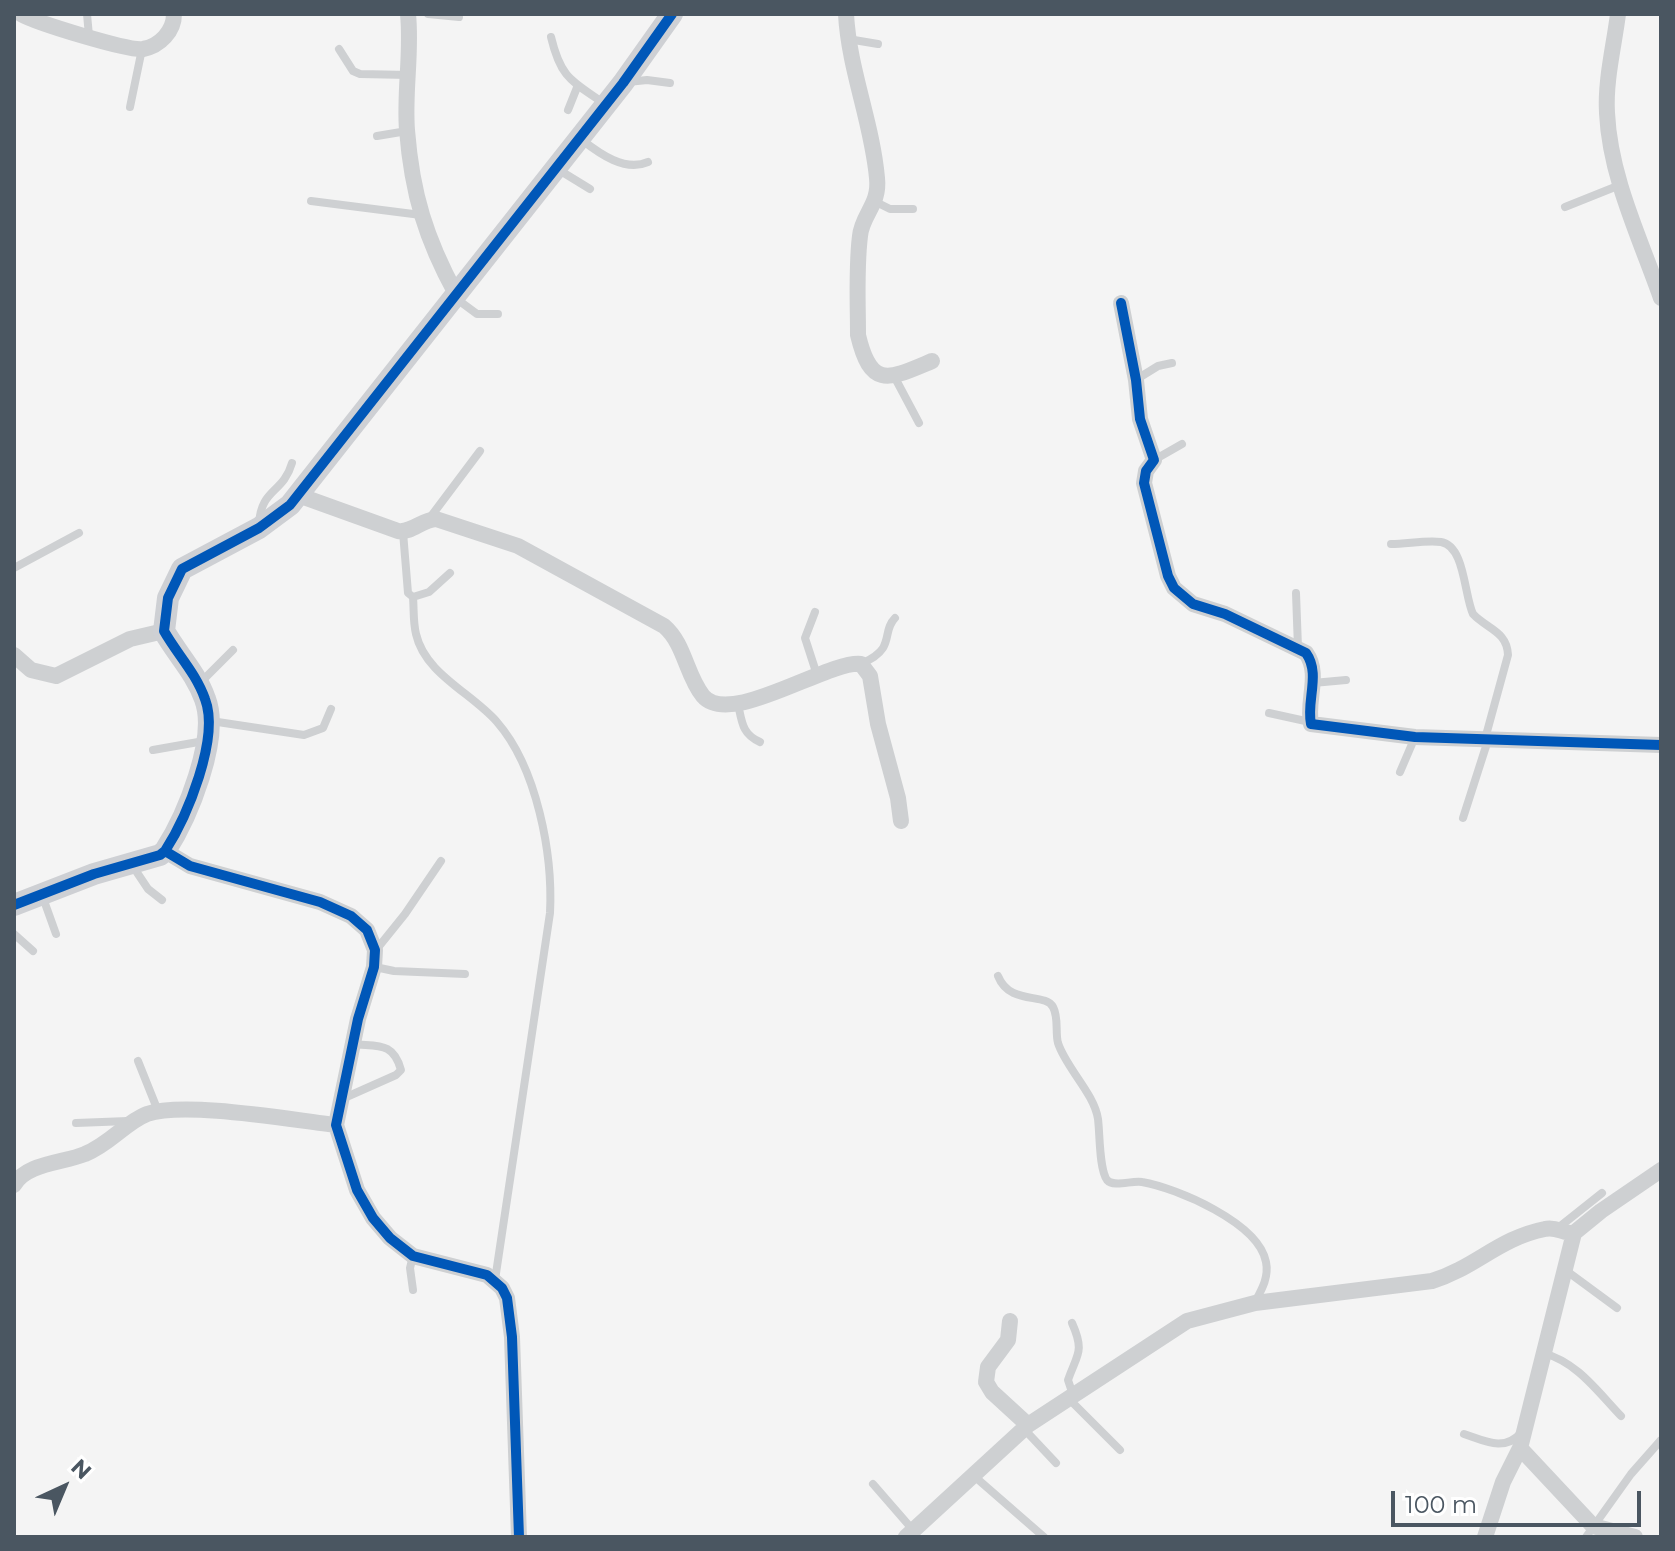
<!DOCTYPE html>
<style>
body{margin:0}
#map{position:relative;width:1675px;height:1551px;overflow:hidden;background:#f4f4f4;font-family:Montserrat,sans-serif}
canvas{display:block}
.frame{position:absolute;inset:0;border:16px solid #4a5661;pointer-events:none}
.north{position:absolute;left:24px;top:1447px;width:80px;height:80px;-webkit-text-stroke:6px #fff;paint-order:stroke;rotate:44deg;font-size:22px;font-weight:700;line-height:32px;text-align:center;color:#4a5661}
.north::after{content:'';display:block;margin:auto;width:28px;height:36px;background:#4a5661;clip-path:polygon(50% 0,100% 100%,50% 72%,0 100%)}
.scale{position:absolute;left:1391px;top:1491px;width:250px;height:36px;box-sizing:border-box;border:4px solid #4a5661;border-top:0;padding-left:10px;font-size:24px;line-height:28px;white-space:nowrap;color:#4a5661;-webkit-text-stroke:6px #fff;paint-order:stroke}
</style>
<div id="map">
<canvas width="1675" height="1551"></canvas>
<div class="frame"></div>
<div class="north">N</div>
<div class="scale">100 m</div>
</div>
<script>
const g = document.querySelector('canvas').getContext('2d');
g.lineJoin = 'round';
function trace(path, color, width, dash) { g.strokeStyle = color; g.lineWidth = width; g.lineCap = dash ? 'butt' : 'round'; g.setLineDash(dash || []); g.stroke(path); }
trace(new Path2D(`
 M87 14 89 36
 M428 14 459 17
 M551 37C561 79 572 81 605 104
 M848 39 878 44
 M339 49 353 71 360 74 409 75
 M628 82 647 80 670 83
 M130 107 142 49
 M568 110 578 85
 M377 136 407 131
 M582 140C600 154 625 172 648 162
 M559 170 590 189
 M311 201 421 215
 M876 202 890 209H913
 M1565 207 1620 185
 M454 297 477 314H498
 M894 376 919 423
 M1137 379 1158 366 1172 363
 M1154 460 1182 444
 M429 519 480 451
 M259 524C261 488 283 494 292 463
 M403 532 408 593 413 597 429 592 450 573
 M1391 544C1407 544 1426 540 1441 542 1465 546 1464 595 1473 614 1487 629 1507 631 1508 655L1485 739
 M14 568 79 533
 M1296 593 1298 648
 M413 597C414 609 413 622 416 634 425 674 472 693 497 722 537 768 553 854 550 913L495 1280
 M815 612 805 638 817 675
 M861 664C869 660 878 656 883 648 889 638 886 627 895 618
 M1313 683 1346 680
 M199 684 233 650
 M738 704C742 722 742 734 760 742
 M1269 713 1310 722
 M211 721 304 735 323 728 331 709
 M153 750 204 741
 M1400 772 1415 737
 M1463 818 1488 740
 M132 865 148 889 162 900
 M42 895 56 934
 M14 934 33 951
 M376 950 405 914 441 861
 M375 967 394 971 465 974
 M998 976C1010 1006 1045 992 1053 1007 1059 1018 1055 1032 1058 1043 1066 1068 1094 1093 1098 1119 1100 1134 1099 1169 1107 1180 1114 1188 1132 1180 1142 1182 1177 1188 1259 1223 1266 1262 1269 1277 1262 1289 1255 1302
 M138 1061 158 1111
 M342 1099 396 1075 401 1070C393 1041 377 1047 352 1044
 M76 1123 128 1121
 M1558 1228 1602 1193
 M1564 1269 1617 1308
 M413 1290 410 1268 413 1256
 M1072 1323C1085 1352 1077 1354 1068 1380L1073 1395
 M1543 1353C1577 1362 1597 1391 1621 1416
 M1069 1399 1120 1450
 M1024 1429 1056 1463
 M1464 1434C1485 1441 1504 1452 1521 1433
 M974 1476 1044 1537
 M873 1484 913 1530
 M1586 1537 1631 1474 1661 1440`), '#ced0d2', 8);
trace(new Path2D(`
 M21 14C37 23 128 51 143 49 160 46 174 31 174 14
 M408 14C412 53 404 91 407 130 412 194 426 239 456 294
 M846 14C849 70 872 122 877 178 880 205 862 214 860 236 856 268 858 302 858 335 871 390 889 379 932 361
 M1618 14C1614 46 1605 81 1607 113 1610 177 1640 238 1661 298
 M1121 303 1136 380 1140 419 1154 460 1146 471 1144 483 1168 576 1174 588 1193 604 1225 614 1306 653C1321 674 1306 701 1311 724L1415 737 1661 745
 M298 495 398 531C412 533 421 520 436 519L518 546 664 626C685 644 686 675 703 696 730 728 828 660 861 664L870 676 878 724 898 798 901 821
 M14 655 31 670 56 676 130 639 164 631
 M165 851 190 866 320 902 351 916 367 930 375 950 374 967 358 1019 336 1125 357 1190 373 1218 390 1238 413 1256 487 1275 502 1288 507 1298 512 1337 519 1537
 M14 1185C26 1163 64 1163 85 1154 110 1144 126 1122 147 1114 185 1101 291 1120 336 1125
 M1574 1233 1520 1448 1593 1526 1635 1537
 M1010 1321 1008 1340 988 1367 986 1382 992 1392 1028 1425
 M906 1537 1028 1425 1187 1321 1255 1303 1432 1281C1475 1268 1499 1238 1545 1229 1556 1226 1564 1234 1574 1233L1601 1211 1661 1170
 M1485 1537 1503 1482 1520 1448`), '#ced0d2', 16);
trace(new Path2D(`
 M14 905 94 874 160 855 165 851C187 817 220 738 205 699 196 673 177 654 164 631L168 598 182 569 259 528 290 505 623 83 672 14`), '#ced0d4', 22);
trace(new Path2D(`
 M1121 303 1136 380 1140 419 1154 460 1146 471 1144 483 1168 576 1174 588 1193 604 1225 614 1306 653C1321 674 1306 701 1311 724L1415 737 1661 745
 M165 851 190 866 320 902 351 916 367 930 375 950 374 967 358 1019 336 1125 357 1190 373 1218 390 1238 413 1256 487 1275 502 1288 507 1298 512 1337 519 1537
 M14 905 94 874 160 855 165 851C187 817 220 738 205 699 196 673 177 654 164 631L168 598 182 569 259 528 290 505 623 83 672 14`), '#0057b8', 10);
</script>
